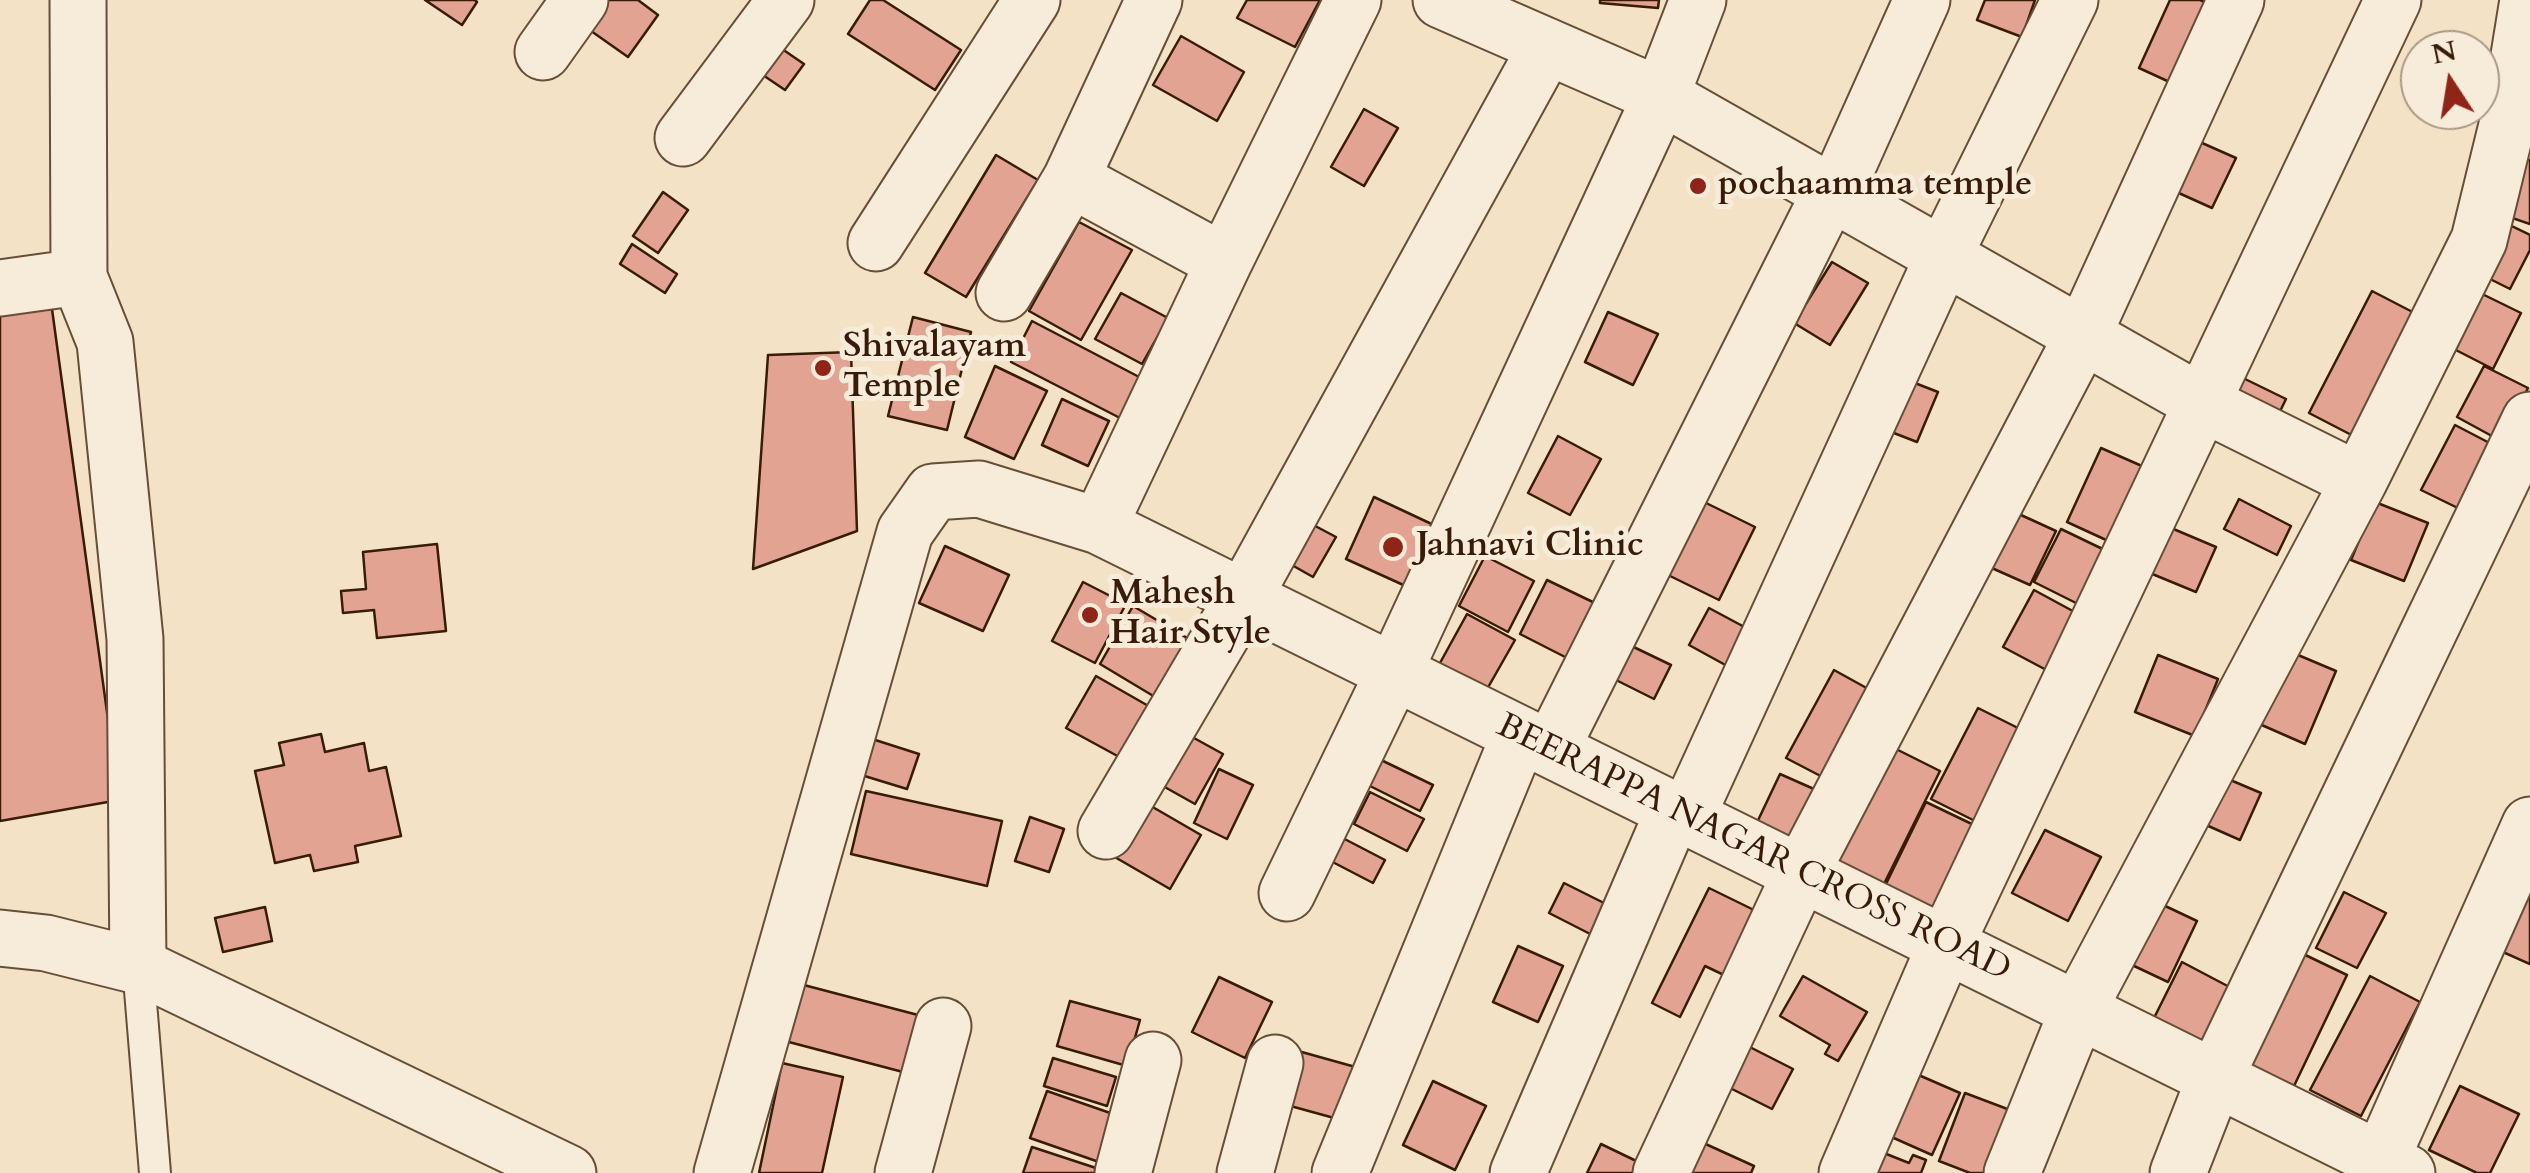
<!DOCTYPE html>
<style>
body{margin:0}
#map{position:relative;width:2530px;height:1173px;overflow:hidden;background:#f3e2c6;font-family:Cardo,serif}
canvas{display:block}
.north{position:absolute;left:2400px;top:30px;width:100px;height:100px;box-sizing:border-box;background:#f7ecda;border:2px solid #ab9986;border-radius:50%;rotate:348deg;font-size:28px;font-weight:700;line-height:40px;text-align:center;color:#381c07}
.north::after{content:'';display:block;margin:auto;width:35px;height:45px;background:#8f2418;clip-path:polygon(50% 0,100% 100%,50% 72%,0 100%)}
</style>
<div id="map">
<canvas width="2530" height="1173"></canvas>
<div class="north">N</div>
</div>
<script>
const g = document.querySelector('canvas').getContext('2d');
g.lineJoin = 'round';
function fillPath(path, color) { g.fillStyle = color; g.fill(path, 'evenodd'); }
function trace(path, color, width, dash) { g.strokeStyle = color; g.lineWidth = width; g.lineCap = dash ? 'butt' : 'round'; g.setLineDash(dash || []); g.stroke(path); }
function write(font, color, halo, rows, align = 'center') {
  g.font = font + ' Cardo,serif'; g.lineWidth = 10; g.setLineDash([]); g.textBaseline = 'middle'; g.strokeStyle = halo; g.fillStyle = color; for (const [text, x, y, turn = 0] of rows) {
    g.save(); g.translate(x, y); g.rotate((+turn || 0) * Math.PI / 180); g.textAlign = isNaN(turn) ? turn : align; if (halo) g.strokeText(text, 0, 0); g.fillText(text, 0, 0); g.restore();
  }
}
const building = new Path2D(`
 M425 0H475L477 2 462 25Z
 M603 0H638L658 15 628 57 584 26Z
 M870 0H883L961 50 935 90 848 34Z
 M1247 0H1320L1295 47 1237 18Z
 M1600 0H1659L1658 8 1600 3Z
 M1985 0H2035L2022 37 1977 20Z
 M2170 0H2200L2223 10 2187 90 2139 68Z
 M1181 36 1244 72 1217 121 1153 85Z
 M766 38 804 64 785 90 748 65Z
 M1364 109 1398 128 1364 186 1331 167Z
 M2184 135 2236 158 2212 208 2161 185Z
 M2510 153 2530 160V224L2489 210Z
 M996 155 1038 180 966 297 925 273Z
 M663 192 688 210 658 253 633 236Z
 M2493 217 2530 235V250L2510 289 2468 268Z
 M1079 222 1132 250 1081 340 1029 311Z
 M632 244 677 274 665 293 620 264Z
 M1832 262 1868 283 1830 345 1794 323Z
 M2474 290 2521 313 2493 369 2446 345Z
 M2372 291 2428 320 2365 442 2309 413Z
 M1121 293 1168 318 1142 364 1095 339Z
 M52 309 119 800 0 821V313Z
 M1608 312 1658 334 1633 385 1585 362Z
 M913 317 971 332 947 430 888 416Z
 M1032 321 1143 379 1122 419 1011 362Z
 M851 352 857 531 753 569 768 355Z
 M995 366 1047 391 1014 459 965 437Z
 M2484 366 2528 388 2501 441 2457 417Z
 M1902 378 1938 392 1917 442 1881 428Z
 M2243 378 2286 399 2269 434 2226 413Z
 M1062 399 1109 421 1088 466 1042 445Z
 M2455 425 2503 450 2470 514 2421 490Z
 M1558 436 1601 459 1570 515 1528 493Z
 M2101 448 2151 470 2117 545 2067 522Z
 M1374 497 1438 527 1410 588 1346 559Z
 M2239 499 2291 526 2277 555 2224 529Z
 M1702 501 1755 527 1719 600 1666 574Z
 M2375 502 2428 523 2404 581 2351 560Z
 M2010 510 2056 531 2030 585 1985 565Z
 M1304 520 1336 537 1313 577 1283 560Z
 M2164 525 2216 547 2196 592 2145 571Z
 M2061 529 2113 554 2086 608 2034 582Z
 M437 544 446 631 377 638 374 610 343 613 341 591 366 589 363 552Z
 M945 546 1009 575 983 631 919 603Z
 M1485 556 1534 581 1508 632 1459 606Z
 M1547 580 1597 604 1569 659 1520 634Z
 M1083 582 1126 604 1095 663 1052 641Z
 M2034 590 2082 616 2052 673 2003 647Z
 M1133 606 1194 642 1160 700 1100 664Z
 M1709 608 1750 630 1729 667 1689 645Z
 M1467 614 1515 640 1482 698 1435 672Z
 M1615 638 1671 665 1654 699 1598 671Z
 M2279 647 2336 671 2305 744 2248 719Z
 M2158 655 2218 679 2195 736 2135 712Z
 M1834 670 1881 696 1834 783 1786 758Z
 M1096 676 1152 708 1123 759 1066 728Z
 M1978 708 2024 731 1977 822 1931 799Z
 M1174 727 1223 754 1195 804 1145 776Z
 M321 734 325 752 364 743 369 771 386 767 401 836 355 846 358 862 314 871 310 855 275 863 255 771 284 765 279 743Z
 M869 738 919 754 907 789 858 774Z
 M1894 748 1940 771 1879 894 1832 871Z
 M1381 760 1433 785 1420 811 1368 785Z
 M1219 769 1253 785 1227 839 1194 823Z
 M2209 771 2261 793 2240 840 2188 817Z
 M1780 774 1832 797 1804 857 1752 833Z
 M866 791 1002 821 987 886 851 854Z
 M1370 792 1424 819 1407 851 1354 824Z
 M1144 802 1201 835 1170 889 1113 856Z
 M1926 802 1978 827 1934 915 1883 890Z
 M1030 817 1064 829 1049 872 1015 861Z
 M2045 830 2101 857 2068 921 2012 893Z
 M1335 834 1385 860 1373 883 1323 857Z
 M1564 883 1616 909 1600 939 1549 913Z
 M2530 884V964L2494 948Z
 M1709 888 1758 912 1726 976 1705 966 1680 1017 1652 1003Z
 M2344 892 2386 913 2357 968 2316 948Z
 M2161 904 2197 921 2168 982 2132 965Z
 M265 907 272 941 223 952 215 918Z
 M1518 946 1563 966 1538 1022 1493 1002Z
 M2297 951 2347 975 2294 1086 2243 1062Z
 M2182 962 2237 991 2204 1054 2150 1026Z
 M1803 976 1867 1012 1838 1061 1825 1054 1830 1045 1780 1016Z
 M2370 976 2420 1002 2361 1116 2310 1090Z
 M1219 977 1272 1002 1245 1058 1192 1032Z
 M800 984 918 1015 903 1072 785 1041Z
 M1070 1001 1140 1020 1127 1066 1057 1046Z
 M1736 1040 1793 1069 1772 1109 1716 1081Z
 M1291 1049 1359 1068 1345 1121 1276 1102Z
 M1053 1058 1116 1077 1107 1106 1044 1086Z
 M782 1063 843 1077 822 1173H759Z
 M1914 1073 1960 1093 1932 1155 1887 1135Z
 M1433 1081 1486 1106 1455 1170 1403 1145Z
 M2460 1086 2519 1114 2490 1173H2477L2429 1150Z
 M1047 1091 1116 1115 1099 1162 1030 1138Z
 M1965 1093 2018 1113 1994 1173H1970L1939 1161Z
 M1688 1136 1754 1166 1751 1173H1671Z
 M1601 1144 1655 1170 1653 1173H1587Z
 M1032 1147 1099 1169 1098 1173H1023Z
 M1879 1151 1909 1163 1913 1155 1926 1160 1921 1173H1871Z`);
fillPath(building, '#e2a392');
trace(building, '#381c07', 2.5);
const service = new Path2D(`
 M138 966 155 1173`);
const minor = new Path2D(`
 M78 0 79 277
 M1154 0 1071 179 1224 262
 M1441 0 1661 96 2202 403 2359 481
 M543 52 580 0
 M683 138 786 0
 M1835 194 1922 0
 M876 243 1032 0
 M0 288 79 277 105 342 135 639 138 966
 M1004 293 1071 179
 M1099 526 2407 1173
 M1551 749 1831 191
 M1687 816 1944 255 2070 0
 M1106 831 1244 597 1547 46
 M1287 893 1394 672 1661 96 1698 0
 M0 938 46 943 138 966 568 1173
 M722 1173 905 532 933 492 979 489 1099 526 1224 262 1353 0
 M903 1173 943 1026
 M1123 1173 1153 1060
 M1245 1173 1275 1063
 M1340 1173 1520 734
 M1518 1173 1674 810
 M1661 1173 1801 873 2083 335 2236 0
 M1847 1173 1946 944 2393 0
 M2012 1173 2078 1010 2359 481 2479 240 2509 117 2528 0
 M2178 1173 2215 1078 2530 420
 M2375 1173 2530 825`);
trace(service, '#674e37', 34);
trace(minor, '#674e37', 59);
trace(service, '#f7ecda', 30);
trace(minor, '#f7ecda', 55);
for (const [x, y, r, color] of [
 [1698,186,10,"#8f2418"],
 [823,368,10,"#8f2418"],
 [1393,547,12,"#8f2418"],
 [1090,615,10,"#8f2418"]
]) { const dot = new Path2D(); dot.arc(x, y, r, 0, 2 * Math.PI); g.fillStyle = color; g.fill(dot); trace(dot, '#f7ecda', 4); }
write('bold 35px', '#381c07', '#f7ecda', [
 ["pochaamma temple",1718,186],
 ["Shivalayam",843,348],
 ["Temple",843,388],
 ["Jahnavi Clinic",1416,547],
 ["Mahesh",1110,595],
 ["Hair Style",1110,635]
], 'left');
write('35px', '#381c07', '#f7ecda', [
 ["BEERAPPA NAGAR CROSS ROAD",1753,849,26]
]);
</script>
